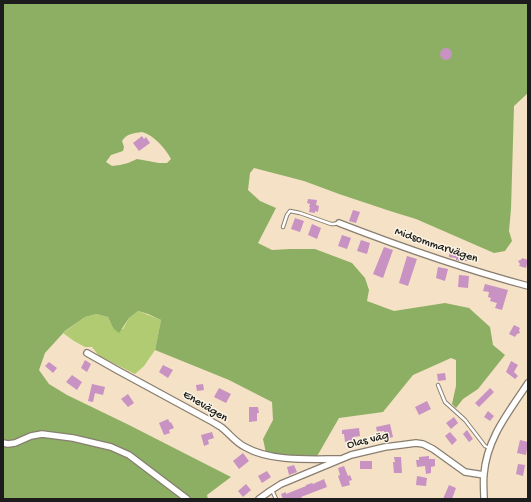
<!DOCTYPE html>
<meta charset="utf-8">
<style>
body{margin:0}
#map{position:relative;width:531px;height:502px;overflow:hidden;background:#f5e1c5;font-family:"Gochi Hand",sans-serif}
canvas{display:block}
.frame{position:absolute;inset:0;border:4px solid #1c1c1c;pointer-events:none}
</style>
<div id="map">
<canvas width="531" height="502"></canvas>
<div class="frame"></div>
</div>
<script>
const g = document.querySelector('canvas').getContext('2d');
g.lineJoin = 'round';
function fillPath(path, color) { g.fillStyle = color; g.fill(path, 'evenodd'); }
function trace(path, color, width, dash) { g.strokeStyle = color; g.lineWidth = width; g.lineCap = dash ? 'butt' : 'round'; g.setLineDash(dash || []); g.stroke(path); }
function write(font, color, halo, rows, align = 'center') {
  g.font = font + ' "Gochi Hand",sans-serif'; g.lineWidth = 3; g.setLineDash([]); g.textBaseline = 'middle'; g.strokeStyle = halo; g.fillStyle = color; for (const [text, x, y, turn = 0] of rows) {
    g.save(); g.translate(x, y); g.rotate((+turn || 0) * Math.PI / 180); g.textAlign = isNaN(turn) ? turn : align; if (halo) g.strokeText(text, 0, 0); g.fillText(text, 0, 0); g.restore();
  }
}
fillPath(new Path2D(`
 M138 311 161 320 155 350 144 366 135 374 99 356 92 347H85L74 341 63 333 85 317 98 314 108 317 113 328 123 329 129 318Z`), '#b0cb71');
fillPath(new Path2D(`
 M3 3H528V93L514 106 511 209 509 231 512 241 505 251 494 253 416 219 390 211 339 194 304 181 254 168 250 173 248 190 260 201 276 208 258 243 272 250 290 249H315L352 263 365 278 369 290 367 301 394 311 445 303 469 308 490 327 493 345 505 355 478 389 463 399 456 408 452 404 456 386V360L451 358 413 375 383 412 339 418 316 458 266 453 263 439 273 420 272 402 229 380 155 350 161 320 148 314 138 311 129 318 119 333 113 328 108 317 97 314 85 317 65 331 45 353 39 370 49 384 67 395 127 424 231 477 207 495 208 499H3ZM142 132C155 136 165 148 171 159L167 163H159L137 159 128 163 120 165 112 166 106 162 111 155 123 151 124 147 122 141C126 134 134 133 142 132Z`), '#8caf63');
fillPath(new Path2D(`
 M440 54a6 6 0 1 1 12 0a6 6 0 1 1-12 0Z
 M142 136 144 139 146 137 150 143 139 151 133 143Z
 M308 199 317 200 316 205 319 206 318 212 315 211V213L309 212 310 207H309L310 204 307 203Z
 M353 210 360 212 356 223 349 221Z
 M295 218 304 221 300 232 291 229Z
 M312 224 321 228 317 239 308 235Z
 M342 235 351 238 347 249 338 246Z
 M361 240 370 243 367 254 357 251Z
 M384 247 393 250 383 278 373 274Z
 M449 250H455V253H468L470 254V260L468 261H458V260H456V258L449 257Z
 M407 256 417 259 408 286 399 283Z
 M522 258 528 260 526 268 519 266 520 264 518 261 522 259Z
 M438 267 448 269 445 281 436 278Z
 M459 275 469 276 468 288 458 287Z
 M485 284 508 290 502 310 495 308 497 303 490 301 491 298 488 297 489 292 483 291Z
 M514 325 520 328 519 330 520 333 517 334 515 337 509 334Z
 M85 360 91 364 87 372 81 368Z
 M511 361 518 365 514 372 518 376 515 379 506 372Z
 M49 362 57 368 53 373 45 366Z
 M163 365 173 370 168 378 159 372Z
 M445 373 446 380 438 381 437 374Z
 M72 375 82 382 77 390 66 382Z
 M92 384 105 387 103 395 95 393 93 402 88 401Z
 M203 384 204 390 197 391 196 385Z
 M219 388 231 394 226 403 214 397Z
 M490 388 494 392 479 407 475 403Z
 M128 394 134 403 128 407 121 399Z
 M427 401 431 409 419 415 415 407Z
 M249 407H258L259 413H257V421L249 422Z
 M488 411 494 416 490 421 484 417Z
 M454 417 458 423 451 429 446 423Z
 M168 419 170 423 171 422 174 428 169 430 170 433 164 435 159 423Z
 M390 424 393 437 386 439 385 432H384V431L377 432 376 427Z
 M359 428 360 436 353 437V441L345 442 344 434H342V430Z
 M467 430 473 439 469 442 463 434Z
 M212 432 214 438 208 440 209 444 204 446 201 435Z
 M450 432 457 440 452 445 445 436Z
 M520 440 528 442 526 455 517 453Z
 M243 453 249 461 239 469 233 461Z
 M429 456V459H435V466L431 467V473L426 474 425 466 417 467 416 460H419V457Z
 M394 457H401L402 473H394L393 462H395Z
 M360 461H372V469H360Z
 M518 464 525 465 523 476 516 474Z
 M294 465 297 472 289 475 287 467Z
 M344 466 348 476 350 475 352 480 349 481 350 485 342 487 338 476 340 475 338 468Z
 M267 471 271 477 262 483 258 476Z
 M417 476 427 478 426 486 416 485Z
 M324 479 327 487 301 497 302 498 298 499H283L281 494 286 492V494L306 486V485L312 483 313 484Z
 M246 484 251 490 243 497 238 491Z
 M449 485 456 488 452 499H443Z`), '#c892c3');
const lane = new Path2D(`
 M283 227 287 215 290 211 300 213 331 224H334L338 223
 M438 385 445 402 465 420 485 446 489 448
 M272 490 276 499`);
const street = new Path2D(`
 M339 223C401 247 464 269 528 286
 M87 353 117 370 211 421C214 423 218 425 221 427 230 434 235 442 245 447 271 462 311 459 341 459
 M3 443 8 444 15 443 31 436 42 434 73 438 111 447 129 455 187 499
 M259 499 270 491 281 484 351 455 385 447 401 445 416 443 423 444 433 449 465 472 484 475
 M484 499C484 491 483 482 484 474 487 438 509 412 528 383`);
trace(lane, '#887e70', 4.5);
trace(street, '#887e70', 8);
trace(lane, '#fff', 2.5);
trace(street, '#fff', 5.5);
write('12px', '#1c1c1c', '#fcf5e5', [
 ["Midsommarvägen",436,246,19],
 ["Enevägen",205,407,31],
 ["Olas väg",368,441,-14]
]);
</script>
